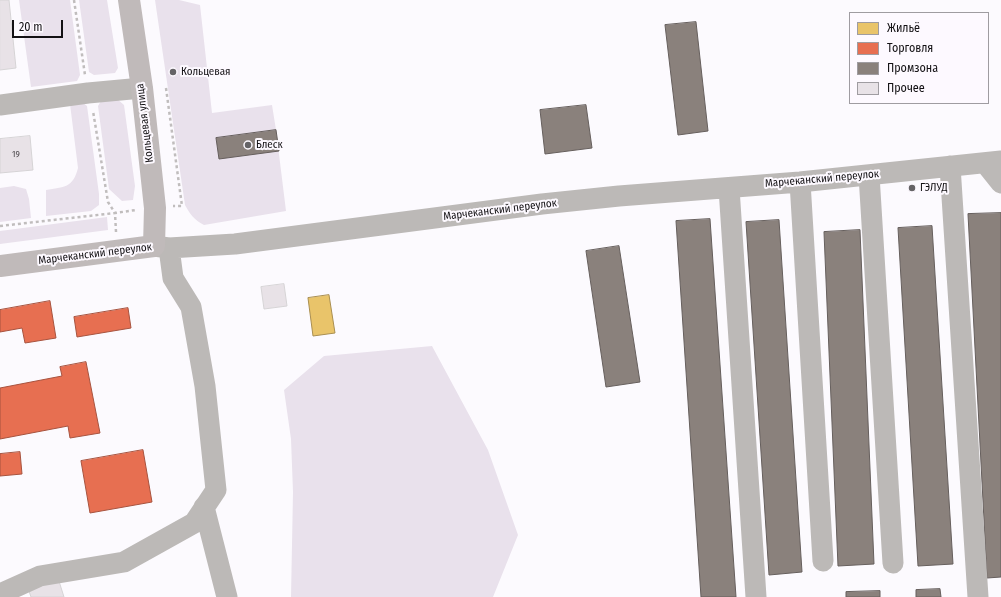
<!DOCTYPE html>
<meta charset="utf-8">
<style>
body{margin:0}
#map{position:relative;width:1001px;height:597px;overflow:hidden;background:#fcfafe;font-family:"Fira Sans Condensed",sans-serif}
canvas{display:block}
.legend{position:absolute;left:849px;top:12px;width:140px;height:92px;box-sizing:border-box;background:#fdf9ff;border:1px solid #9f9ca1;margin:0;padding:5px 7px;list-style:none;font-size:12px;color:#131114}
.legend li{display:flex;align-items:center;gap:8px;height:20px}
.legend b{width:20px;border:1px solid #9f9ca1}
.scale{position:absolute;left:12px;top:20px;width:51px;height:18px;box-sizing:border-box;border:2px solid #131114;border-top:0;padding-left:5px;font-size:12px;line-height:14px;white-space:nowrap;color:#131114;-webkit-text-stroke:3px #fdf9ff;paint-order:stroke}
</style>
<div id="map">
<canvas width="1001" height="597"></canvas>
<ul class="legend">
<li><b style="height:11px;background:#e9c46a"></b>Жильё</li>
<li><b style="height:11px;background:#e76f51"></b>Торговля</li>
<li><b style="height:11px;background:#8a817c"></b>Промзона</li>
<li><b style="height:11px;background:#e8e2e7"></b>Прочее</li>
</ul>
<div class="scale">20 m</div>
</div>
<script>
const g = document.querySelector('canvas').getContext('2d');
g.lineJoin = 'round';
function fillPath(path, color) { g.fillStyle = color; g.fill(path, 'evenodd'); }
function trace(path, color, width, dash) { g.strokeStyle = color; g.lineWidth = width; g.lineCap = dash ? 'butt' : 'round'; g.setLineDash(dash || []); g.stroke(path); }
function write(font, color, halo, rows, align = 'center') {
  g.font = font + ' "Fira Sans Condensed",sans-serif'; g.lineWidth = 4; g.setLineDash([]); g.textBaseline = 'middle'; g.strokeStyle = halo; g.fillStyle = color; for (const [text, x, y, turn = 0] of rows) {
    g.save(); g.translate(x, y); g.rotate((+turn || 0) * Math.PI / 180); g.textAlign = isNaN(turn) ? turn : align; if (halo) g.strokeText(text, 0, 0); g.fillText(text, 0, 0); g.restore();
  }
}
fillPath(new Path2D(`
 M19 0H70L80 75 77 81 31 87Z
 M79 0H107L118 68 115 73 94 75 89 72Z
 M155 0H179L200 5 212 113 272 105 276 130 286 211 204 225C194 220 190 214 185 205Z
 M116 98 124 105 135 186 133 200 122 201 109 189 98 106 101 101Z
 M83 103 87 106 99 194V205L91 211 46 216V190C64 187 73 188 78 168L70 104Z
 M14 186 26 189 29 199 31 218 0 222V188Z
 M107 217 108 230 0 244V231Z
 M432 346 488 450 518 535 493 597H291L293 492 291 439 284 390 324 356Z`), '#e9e1ec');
const homes = new Path2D(`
 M329 295 335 333 313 336 308 298Z`);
fillPath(homes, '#e9c46a');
trace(homes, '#a98e50', 1);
const shops = new Path2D(`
 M50 301 56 338 25 343 22 328 0 332V310Z
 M128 308 131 328 77 337 74 317Z
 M86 362 100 433 70 438 68 426 0 439V388L62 376 60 367Z
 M143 450 152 502 90 513 81 461Z
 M20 452 22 474 0 476V454Z`);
fillPath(shops, '#e76f51');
trace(shops, '#a7533f', 1);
const industry = new Path2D(`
 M696 22 708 131 678 135 665 25Z
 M586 105 592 148 545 154 540 110Z
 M276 130 279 151 219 159 216 138Z
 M1001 213V577L987 578 968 214Z
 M710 219 736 597H701L676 221Z
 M779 220 802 572 769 575 746 222Z
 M932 226 953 564 918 566 898 228Z
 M860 230 874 564 838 566 824 232Z
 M619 246 640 382 606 387 586 251Z
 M940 589 941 597H916V590Z
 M880 591V597H846V592Z`);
fillPath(industry, '#8a817c');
trace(industry, '#665f5d', 1);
const building = new Path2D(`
 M0 0H9L16 68 0 70Z
 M30 136 33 170 0 173V139Z
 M284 284 287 306 264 309 261 287Z
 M58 578 64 597H31L28 588Z`);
fillPath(building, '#e8e2e7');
trace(building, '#d6d4d6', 1);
trace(new Path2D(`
 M74 0 85 75
 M166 88 182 206H173
 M0 226 115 213 108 202 93 111
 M116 232 115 213 136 210`), '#c0bdbd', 2.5, [3, 3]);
trace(new Path2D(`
 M0 105 88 93 142 88
 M985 163 1001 183
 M950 166 978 597
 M869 175 893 563
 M800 182 823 561
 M729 188 756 597
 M154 246 169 248 235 244 542 204 619 196 800 182 1001 161
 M204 507 227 597
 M0 594 40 576 124 562 194 523 216 490 205 386 191 307 173 278 169 248`), '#bcb9b7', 21);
trace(new Path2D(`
 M0 266 154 246 155 208 142 88 129 0`), '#c0baba', 22);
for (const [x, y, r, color] of [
 [173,72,4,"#656366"],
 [248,145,4,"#656366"],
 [912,188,4,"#656366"]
]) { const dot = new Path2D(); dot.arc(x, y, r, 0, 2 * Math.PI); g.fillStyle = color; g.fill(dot); trace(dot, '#fdf9ff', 1.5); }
write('9px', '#4c484c', null, [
 ["19",16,154]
]);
write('11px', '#131114', '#fdf9ff', [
 ["Кольцевая",181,72],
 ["Блеск",256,145],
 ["ГЭЛУД",920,188]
], 'left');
write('11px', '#131114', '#fdf9ff', [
 ["Кольцевая улица",145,123,-97],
 ["Марчеканский переулок",822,179,-5],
 ["Марчеканский переулок",500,210,-7],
 ["Марчеканский переулок",95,254,-7]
]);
</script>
